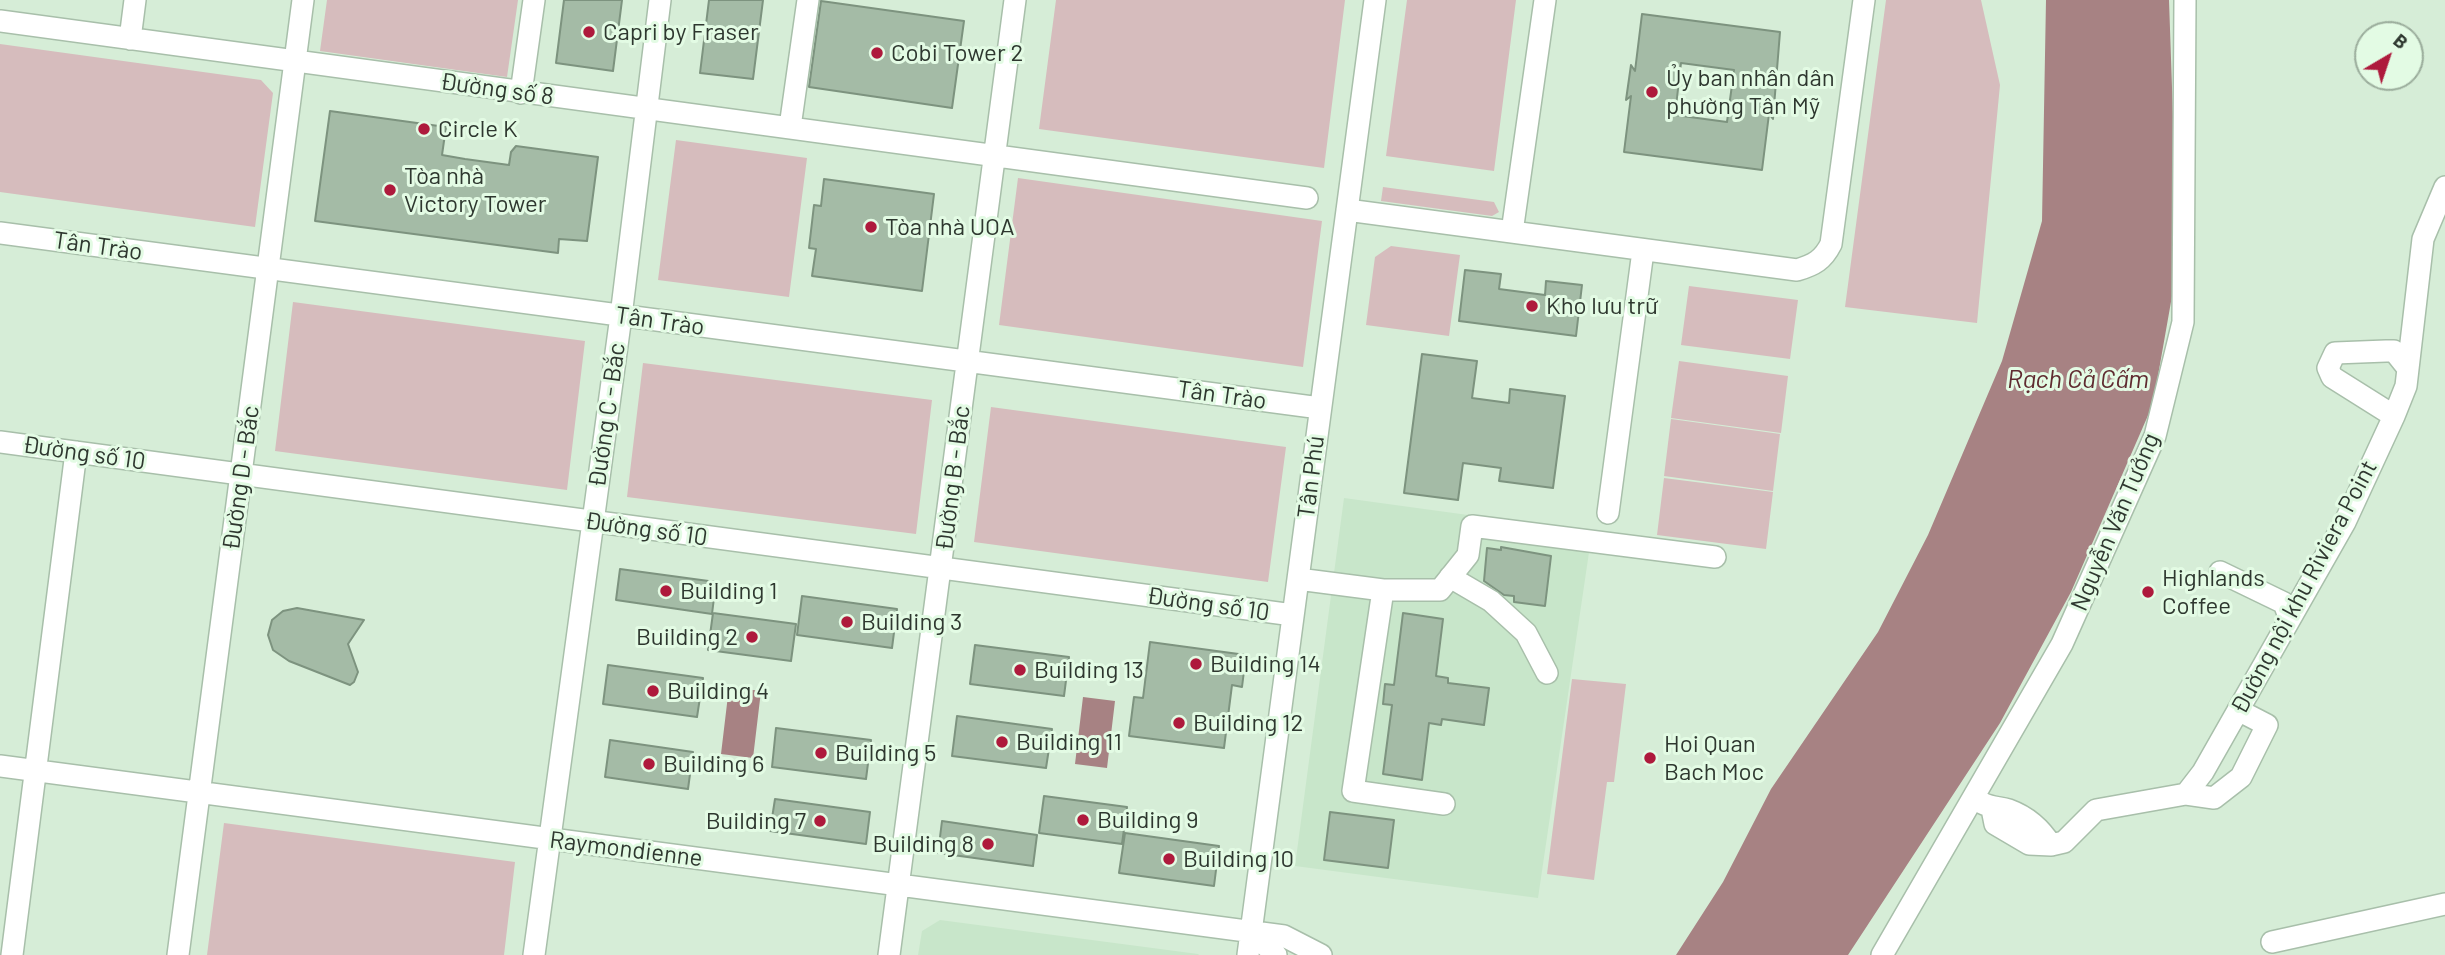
<!DOCTYPE html>
<meta charset="utf-8">
<style>
body{margin:0}
#map{position:relative;width:2445px;height:955px;overflow:hidden;background:#d6edd7;font-family:Barlow,sans-serif}
canvas{display:block}
.north{position:absolute;left:2354px;top:21px;width:70px;height:70px;box-sizing:border-box;background:#e3fbe4;border:2px solid #9bad9c;border-radius:50%;rotate:39deg;font-size:19px;font-weight:700;line-height:28px;text-align:center;color:#2e372f}
.north::after{content:'';display:block;margin:auto;width:24px;height:32px;background:#ae1a3c;clip-path:polygon(50% 0,100% 100%,50% 72%,0 100%)}
</style>
<div id="map">
<canvas width="2445" height="955"></canvas>
<div class="north">B</div>
</div>
<script>
const g = document.querySelector('canvas').getContext('2d');
g.lineJoin = 'round';
function fillPath(path, color) { g.fillStyle = color; g.fill(path, 'evenodd'); }
function trace(path, color, width, dash) { g.strokeStyle = color; g.lineWidth = width; g.lineCap = dash ? 'butt' : 'round'; g.setLineDash(dash || []); g.stroke(path); }
function write(font, color, halo, rows, align = 'center') {
  g.font = font + ' Barlow,sans-serif'; g.lineWidth = 6; g.setLineDash([]); g.textBaseline = 'middle'; g.strokeStyle = halo; g.fillStyle = color; for (const [text, x, y, turn = 0] of rows) {
    g.save(); g.translate(x, y); g.rotate((+turn || 0) * Math.PI / 180); g.textAlign = isNaN(turn) ? turn : align; if (halo) g.strokeText(text, 0, 0); g.fillText(text, 0, 0); g.restore();
  }
}
fillPath(new Path2D(`
 M1344 498 1592 532 1538 898 1295 866Z
 M940 920 1198 954 1199 955H918L922 931Z`), '#c8e6ca');
fillPath(new Path2D(`
 M327 0H518L507 77 320 51Z
 M1056 0H1345L1324 168 1039 129Z
 M1407 0H1516L1494 171 1386 156Z
 M1886 0H1981L2000 85 1977 323 1845 307Z
 M0 44 261 80 273 93 255 227 0 192Z
 M676 140 807 158 789 297 658 280Z
 M1018 178 1322 221 1303 367 999 325Z
 M1383 187 1494 202 1499 212 1492 216 1381 201Z
 M1391 246 1460 255 1449 336 1366 325 1375 257Z
 M1689 286 1798 300 1790 359 1681 345Z
 M293 302 585 341 567 490 275 451Z
 M1679 361 1788 376 1781 433 1671 418Z
 M643 363 932 400 916 534 627 497Z
 M991 407 1286 447 1268 582 974 542Z
 M1671 419 1780 434 1773 491 1664 476Z
 M1664 478 1773 492 1766 549 1657 535Z
 M1572 679 1626 684 1614 782H1607L1594 880 1547 874Z
 M224 823 515 862 504 955H207Z`), '#d6bcbd');
fillPath(new Path2D(`
 M2046 0H2169L2178 262 2153 404 2071 592 2000 723 1848 955H1676L1723 882 1771 789 1878 632 1928 535 2002 361 2042 221Z
 M729 687 761 691 753 758 721 754Z
 M1083 697 1115 701 1107 768 1075 764Z`), '#a78283');
const building = new Path2D(`
 M564 0H622L613 71 556 63Z
 M709 0H763L753 79 700 73Z
 M821 1 964 21 952 108 809 87Z
 M1642 14 1780 32 1773 119 1769 114 1762 170 1624 152 1631 96 1626 100 1631 65 1635 71ZM1681 63 1734 70 1727 122 1675 115Z
 M330 111 446 127 442 155 465 159 509 165 511 152 516 146 598 157 587 241 559 239 558 253 315 221Z
 M824 179 934 194 922 291 812 276 816 249 809 248 814 205 821 206Z
 M1465 270 1501 274 1499 289 1545 295 1546 281 1582 285 1576 336 1459 321Z
 M1422 354 1477 361 1472 398 1509 403 1510 389 1565 396 1553 488 1499 481 1501 468 1463 463 1458 500 1404 493Z
 M1501 547 1551 556 1545 606 1514 602V596L1504 595 1484 581 1487 548 1501 550Z
 M620 569 716 582 712 614 616 600Z
 M802 596 897 609 892 648 797 635Z
 M297 608 364 620 348 644 358 672 354 682 350 685 289 661 273 650 268 635 272 620 283 611Z
 M713 613 796 624 791 661 708 650Z
 M1403 613 1443 619 1436 676 1448 678V683L1489 688 1484 725 1442 719 1441 725 1429 723 1422 780 1383 774 1392 705 1383 704 1385 684 1394 685Z
 M1150 642 1246 655 1242 687 1232 685 1224 748 1129 736 1134 697 1143 698Z
 M975 645 1069 657 1064 696 970 684Z
 M608 665 703 678 697 717 603 704Z
 M957 716 1052 729 1046 768 952 756Z
 M776 728 871 740 866 779 772 767Z
 M610 740 693 752 688 789 605 777Z
 M1044 796 1127 807 1122 844 1039 833Z
 M775 799 870 812 866 844 770 831Z
 M1330 812 1394 820 1388 868 1324 860Z
 M942 821 1037 835 1033 866 938 853Z
 M1125 833 1219 846 1214 886 1119 873Z`);
fillPath(building, '#a4bba6');
trace(building, '#7d937f', 2);
const minor = new Path2D(`
 M0 21 1307 198
 M130 39 135 0
 M521 93 534 0
 M790 127 808 0
 M1347 210 1797 270C1814 265 1823 260 1831 244L1864 0
 M1512 232 1545 0
 M0 233 1320 408
 M2394 416 2332 377 2328 368 2335 353 2386 351H2394L2406 366
 M0 442 1293 615
 M1608 513 1643 251
 M2220 572 2284 603 2289 617
 M1450 577 1491 601 1526 633 1547 673
 M1298 579 1383 590H1440L1468 555 1472 526 1715 557
 M1383 590 1353 791 1444 804
 M0 766 1284 936 1321 955
 M2186 794 2214 798 2241 777 2267 725 2238 710
 M1982 803C1991 808 1999 807 2009 810 2028 817 2041 829 2051 845
 M1992 809 1995 824 2029 844 2051 845 2064 842 2096 810 2186 794 2203 772 2345 522 2394 416 2406 386 2423 239 2445 187
 M1251 932 1276 955
 M2272 942 2445 904
 M12 955 76 452
 M178 955 303 0
 M534 955 621 316 660 0
 M889 955 1015 0
 M1248 955 1375 0
 M1882 955 2062 644 2155 436 2183 322 2185 0`);
trace(minor, '#a8bfaa', 24);
trace(minor, '#fff', 21);
for (const [x, y, r, color] of [
 [589,32,7,"#ae1a3c"],
 [877,53,7,"#ae1a3c"],
 [1652,92,7,"#ae1a3c"],
 [424,129,7,"#ae1a3c"],
 [390,190,7,"#ae1a3c"],
 [871,227,7,"#ae1a3c"],
 [1532,306,7,"#ae1a3c"],
 [666,591,7,"#ae1a3c"],
 [2148,592,7,"#ae1a3c"],
 [847,622,7,"#ae1a3c"],
 [752,637,7,"#ae1a3c"],
 [1196,664,7,"#ae1a3c"],
 [1020,670,7,"#ae1a3c"],
 [653,691,7,"#ae1a3c"],
 [1179,723,7,"#ae1a3c"],
 [1002,742,7,"#ae1a3c"],
 [821,753,7,"#ae1a3c"],
 [1650,758,7,"#ae1a3c"],
 [649,764,7,"#ae1a3c"],
 [1083,820,7,"#ae1a3c"],
 [820,821,7,"#ae1a3c"],
 [988,844,7,"#ae1a3c"],
 [1169,859,7,"#ae1a3c"]
]) { const dot = new Path2D(); dot.arc(x, y, r, 0, 2 * Math.PI); g.fillStyle = color; g.fill(dot); trace(dot, '#e3fbe4', 2.5); }
write('24px', '#2e372f', '#e3fbe4', [
 ["Capri by Fraser",603,32],
 ["Cobi Tower 2",891,53],
 ["Ủy ban nhân dân",1666,78],
 ["phường Tân Mỹ",1666,106],
 ["Circle K",438,129],
 ["Tòa nhà",404,176],
 ["Victory Tower",404,204],
 ["Tòa nhà UOA",885,227],
 ["Kho lưu trữ",1546,306],
 ["Highlands",2162,578],
 ["Coffee",2162,606],
 ["Building 1",680,591],
 ["Building 3",861,622],
 ["Building 2",738,637,"right"],
 ["Building 14",1210,664],
 ["Building 13",1034,670],
 ["Building 4",667,691],
 ["Building 12",1193,723],
 ["Building 11",1016,742],
 ["Hoi Quan",1664,744],
 ["Bach Moc",1664,772],
 ["Building 5",835,753],
 ["Building 6",663,764],
 ["Building 9",1097,820],
 ["Building 7",806,821,"right"],
 ["Building 8",974,844,"right"],
 ["Building 10",1183,859]
], 'left');
write('24px', '#2e372f', '#e3fbe4', [
 ["Đường số 8",497,89,8],
 ["Tân Trào",98,246,8],
 ["Tân Trào",660,321,8],
 ["Tân Trào",1222,395,8],
 ["Đường C - Bắc",607,415,-82],
 ["Đường số 10",84,453,8],
 ["Tân Phú",1311,477,-83],
 ["Đường D - Bắc",241,478,-82],
 ["Đường B - Bắc",953,478,-83],
 ["Nguyễn Văn Tưởng",2115,522,-67],
 ["Đường số 10",646,529,8],
 ["Đường nội khu Riviera Point",2304,587,-62],
 ["Đường số 10",1208,604,8],
 ["Raymondienne",626,849,7]
]);
write('italic 26px', '#5f2b30', '#e3fbe4', [
 ["Rạch Cả Cấm",2078,379]
]);
</script>
